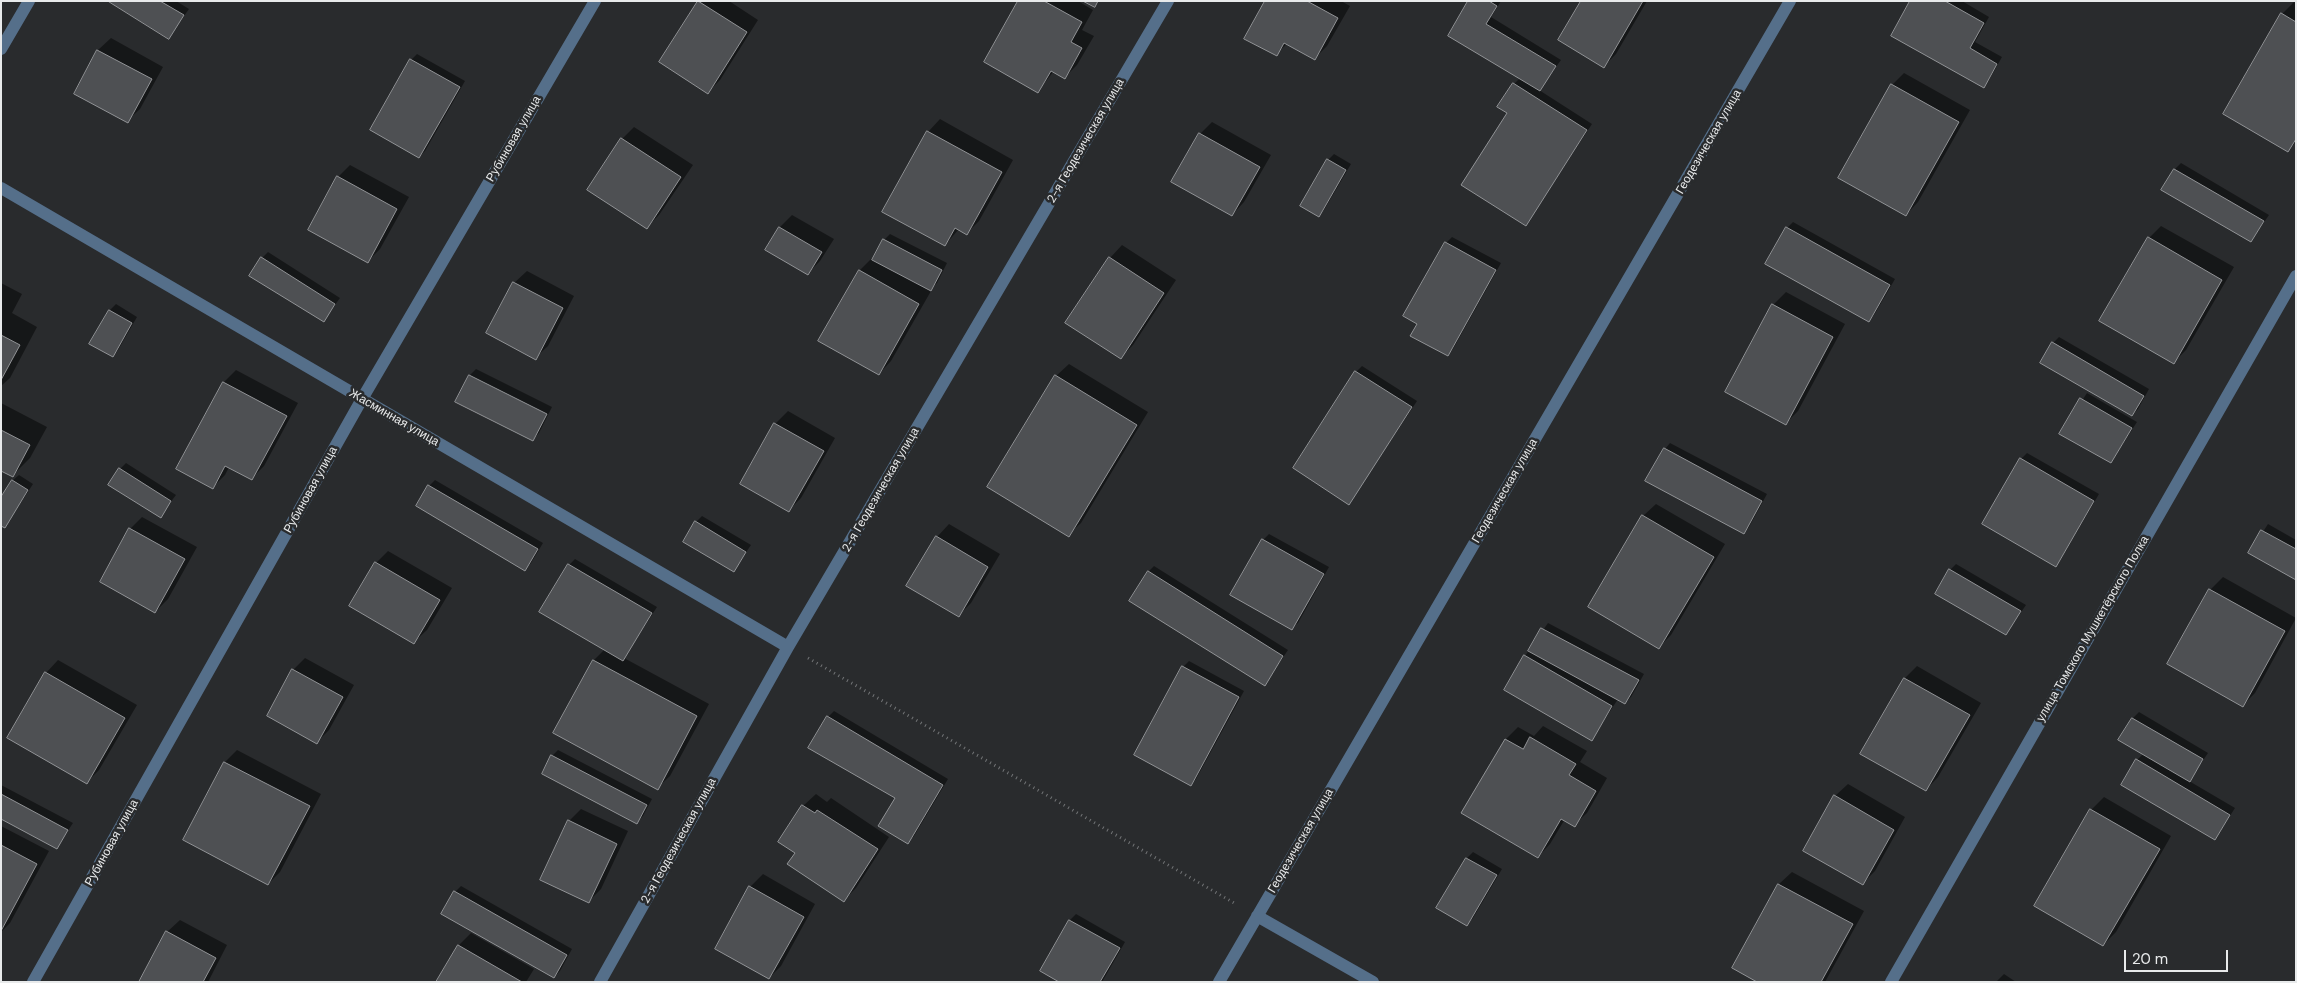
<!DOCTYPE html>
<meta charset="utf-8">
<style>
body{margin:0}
#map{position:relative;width:2297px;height:983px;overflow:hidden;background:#292b2d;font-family:"DM Sans",sans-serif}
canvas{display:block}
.frame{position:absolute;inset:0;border:2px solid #e8eaeb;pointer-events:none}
.scale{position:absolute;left:2124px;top:950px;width:104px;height:22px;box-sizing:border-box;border:2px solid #e8eaeb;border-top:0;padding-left:6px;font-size:15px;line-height:18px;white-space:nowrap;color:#e8eaeb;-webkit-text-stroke:4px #292b2d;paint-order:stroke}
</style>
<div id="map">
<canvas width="2297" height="983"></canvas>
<div class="frame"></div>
<div class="scale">20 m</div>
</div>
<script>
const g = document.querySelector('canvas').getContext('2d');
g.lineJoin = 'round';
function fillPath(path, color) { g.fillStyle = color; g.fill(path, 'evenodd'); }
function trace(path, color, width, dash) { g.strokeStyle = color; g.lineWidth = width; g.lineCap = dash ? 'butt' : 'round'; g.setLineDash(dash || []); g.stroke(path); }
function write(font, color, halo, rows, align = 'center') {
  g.font = font + ' "DM Sans",sans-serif'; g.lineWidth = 5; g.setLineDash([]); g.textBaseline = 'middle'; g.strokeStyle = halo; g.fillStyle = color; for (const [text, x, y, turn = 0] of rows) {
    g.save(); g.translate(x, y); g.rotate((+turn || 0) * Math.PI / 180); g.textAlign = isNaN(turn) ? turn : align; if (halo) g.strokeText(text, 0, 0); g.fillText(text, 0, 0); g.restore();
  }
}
fillPath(new Path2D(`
 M110 1H176L189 9 169 37Z
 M700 1H729L758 20 720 80 708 92Z
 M1020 1H1078L1093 10 1082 30 1094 36 1077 65 1065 77 1054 71 1038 91Z
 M1267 1H1341L1350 6 1327 46 1315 58 1288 43 1276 54Z
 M1470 1H1501L1491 17 1561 60 1539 90 1592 124 1526 224 1509 113 1514 84 1520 78Z
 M1582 1H1647L1616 54 1604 66Z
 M1912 1H1962L1989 17 1975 42 2002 57 1989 80 1983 86Z
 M2294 2 2296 3V142L2288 150 2282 14Z
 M111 38 163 67 140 109 127 121 75 93 98 50Z
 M417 54 465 81 425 151 419 157 411 60Z
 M1904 73 1970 110 1918 202 1906 215 1892 85Z
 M940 119 1013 160 979 221 967 233 959 229 945 245 928 132Z
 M1212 122 1271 155 1244 202 1232 215 1200 134Z
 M634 127 693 165 659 215 647 227 622 139Z
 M1334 154 1351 164 1324 210 1318 216 1328 160Z
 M2181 163 2269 215 2251 241 2175 169Z
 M350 165 409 197 380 249 368 261 338 177Z
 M792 215 834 239 820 261 808 273 767 249 780 227Z
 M1793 222 1895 279 1874 315 1869 321 1787 228Z
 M2161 226 2234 267 2186 350 2173 363 2149 238Z
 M890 234 947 263 937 283 929 290 931 291 891 361 879 374 820 341 860 270 872 258 874 259 884 240Z
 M1452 237 1501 263 1453 349 1447 355 1419 323 1405 316 1446 243Z
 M1122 245 1176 280 1133 345 1121 357 1110 258Z
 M268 252 340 298 323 321 262 258Z
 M527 271 574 296 548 346 535 358 514 283Z
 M1 283 22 294 12 313 37 327 10 378 1 386Z
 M1786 292 1845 324 1798 411 1786 423 1726 392 1773 305Z
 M116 304 137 317 118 350 113 356 110 310Z
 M2059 337 2149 389 2138 409 2132 415 2053 343Z
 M1069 364 1148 412 1081 523 1068 535 1056 376Z
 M1362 366 1417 401 1349 503 1356 372Z
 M476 369 552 407 539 433 533 439 457 401 470 375Z
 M236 370 298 403 264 466 251 479 229 467 225 475 213 487 177 469 224 382Z
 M2087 393 2137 422 2111 462 2061 433Z
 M1 403 47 427 30 458 12 476 1 470Z
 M788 411 835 438 801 498 789 510 741 483 775 424Z
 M1670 443 1767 494 1749 527 1744 533 1665 449Z
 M2027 453 2099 494 2061 559 2055 565 2021 459Z
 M126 463 176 495 160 516 120 469Z
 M19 475 33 484 5 527 13 480Z
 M435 480 543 543 531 563 525 569 429 486Z
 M1656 504 1725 544 1671 635 1659 647 1643 516Z
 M702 516 751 545 734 570 696 522Z
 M142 517 197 547 168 599 155 612 130 529Z
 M949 524 1000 554 971 603 958 616 937 537Z
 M2268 524 2296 540V579L2250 552Z
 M1269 534 1329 567 1298 623 1292 628 1263 540Z
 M388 551 452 588 427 630 414 642 376 563Z
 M575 559 657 607 624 658 709 704 670 776 657 788 594 660 605 649 541 612 569 565Z
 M1956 564 2026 605 2006 634 1950 570Z
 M1154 566 1288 650 1265 684 1148 572Z
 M2223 577 2296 618 2255 693 2243 705 2169 664 2210 590Z
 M1548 623 1644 674 1631 697 1625 703 1618 699 1592 739 1525 656Z
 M305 658 354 685 329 730 317 742 293 670Z
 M58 660 137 705 99 770 87 782 9 737 46 673Z
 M1189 661 1244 691 1196 779 1190 785 1183 667Z
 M1917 666 1981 703 1938 777 1926 790 1862 753 1905 678Z
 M834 711 948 779 914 836 908 842 896 798 828 717Z
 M2139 712 2208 753 2189 781 2235 808 2215 839 2137 760 2143 754 2133 718Z
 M1543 726 1587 751 1580 762 1607 778 1587 813 1574 825 1565 819 1550 844 1538 857 1463 813 1506 739 1518 727 1534 736Z
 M237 750 321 794 280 872 268 884 225 762Z
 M558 750 652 799 643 816 637 822 543 773 552 756Z
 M1848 784 1905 817 1875 871 1863 883 1835 796Z
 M1 785 73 823 57 847 1 818Z
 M816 794 827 802 831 798 889 837 856 888 844 900 797 853 803 806Z
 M2104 797 2171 836 2116 932 2103 945 2035 906 2091 810Z
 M581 809 628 831 601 889 589 901 569 821Z
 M1 826 49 851 10 923 1 932Z
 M1473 852 1502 869 1473 918 1467 924 1437 908 1467 858Z
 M1792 872 1864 911 1825 982H1760L1734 968 1779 884Z
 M763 874 815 904 781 966 769 978 750 887Z
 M461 886 572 949 560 971 554 977 455 892Z
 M1076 914 1125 942 1102 982H1062L1042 970 1070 920Z
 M180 920 227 945 208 982H140L167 932Z
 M471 933 534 969 526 982H438L459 945Z
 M2004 974 2016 982H1996Z`), '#0007');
const building = new Path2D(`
 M108 1H160L184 15 169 39Z
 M698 1 747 32 708 94 659 62Z
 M1018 1H1044L1082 22 1071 42 1082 48 1065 79 1051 71 1038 93 984 62Z
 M1083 1H1098L1095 7Z
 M1265 1H1307L1338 18 1315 60 1284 43 1277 56 1244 39Z
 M1468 1H1489L1497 6 1486 24 1556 66 1540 91 1448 36Z
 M1581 1H1643L1604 68 1558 40Z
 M1910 1H1945L1984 23 1970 48 1997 64 1984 88 1891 36Z
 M2281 13 2296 22V139L2288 152 2223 114Z
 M97 50 152 79 128 123 74 94Z
 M410 59 460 87 419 158 370 130Z
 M1513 83 1587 130 1526 226 1461 185 1507 113 1497 107Z
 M1891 84 1959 122 1906 216 1838 178Z
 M927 131 1002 172 967 235 955 228 945 246 882 212Z
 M1199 133 1260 167 1232 216 1171 182Z
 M621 138 681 177 647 229 587 190Z
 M1327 159 1346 170 1319 217 1300 206Z
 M2174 169 2264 221 2251 242 2161 190Z
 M337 176 397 209 368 263 308 230Z
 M779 227 822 252 808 275 765 250Z
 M1786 227 1890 285 1869 322 1765 264Z
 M2148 237 2222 280 2174 364 2099 321Z
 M883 239 942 270 931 291 872 260Z
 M1445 242 1496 270 1448 356 1410 336 1417 324 1403 316Z
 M261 257 335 304 324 322 249 276Z
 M1109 257 1164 293 1121 359 1065 323Z
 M859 270 919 304 879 375 818 341Z
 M513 282 563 308 536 360 486 333Z
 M1772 304 1833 337 1786 425 1725 392Z
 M109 310 132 323 113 357 89 344Z
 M1 335 20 345 1 380Z
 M2052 342 2144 396 2132 416 2040 363Z
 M1355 371 1412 407 1349 505 1293 468Z
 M469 375 547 414 533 441 455 402Z
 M1055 375 1137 425 1069 537 987 487Z
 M223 382 287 416 252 480 225 466 213 489 176 469Z
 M2080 398 2132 428 2111 463 2059 434Z
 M774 423 824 451 789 512 740 484Z
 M1 430 30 445 13 477 1 471Z
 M1664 448 1762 501 1744 534 1645 481Z
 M2020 458 2094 501 2056 567 1982 524Z
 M119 468 171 501 161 518 108 485Z
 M12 480 28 490 5 528 1 526V497Z
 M428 485 538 549 525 571 416 506Z
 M1642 515 1714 557 1659 649 1588 607Z
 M695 521 746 552 734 572 683 542Z
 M129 528 185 559 155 613 100 582Z
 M2261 530 2296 549V580L2248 553Z
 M936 536 988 567 959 617 906 586Z
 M1262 539 1324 574 1292 630 1230 595Z
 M375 562 440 600 414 644 349 606Z
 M568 564 652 613 623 661 539 612Z
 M1949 569 2021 611 2006 635 1935 594Z
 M1148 571 1283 656 1265 686 1129 601Z
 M2209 589 2285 631 2243 707 2167 664Z
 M1541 628 1639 680 1625 704 1528 651Z
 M1524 655 1612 706 1592 741 1504 690Z
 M593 660 697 716 658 790 553 733Z
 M1182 666 1239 697 1191 786 1134 755Z
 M292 669 343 697 317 744 267 716Z
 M45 672 125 718 87 784 7 738Z
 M1904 678 1970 715 1926 791 1860 754Z
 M827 716 943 785 908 844 878 826 895 798 808 748Z
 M2132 718 2203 759 2190 782 2118 740Z
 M1530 737 1576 764 1569 775 1596 791 1575 827 1561 819 1538 858 1461 813 1505 739 1523 749Z
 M551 755 647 805 637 824 542 774Z
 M2136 759 2230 815 2215 840 2121 785Z
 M224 762 310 806 268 885 183 840Z
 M1 794 68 830 57 849 1 819Z
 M1834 795 1894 830 1863 885 1803 851Z
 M802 805 815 813 817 810 878 849 844 902 787 864 795 853 778 842Z
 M2090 809 2160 849 2103 946 2034 906Z
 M568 820 617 844 589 903 540 880Z
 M1 845 37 864 1 931Z
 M1466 858 1497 875 1467 926 1436 908Z
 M1778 884 1853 924 1821 982H1757L1732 968Z
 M749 886 804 917 769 979 715 949Z
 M454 891 567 955 554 978 441 914Z
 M1069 920 1120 948 1100 982H1059L1040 971Z
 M166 931 216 958 203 982H139Z
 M458 945 522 982H436Z`);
fillPath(building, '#4e5053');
trace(building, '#919396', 1);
trace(new Path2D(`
 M808 658 1236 904`), '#737577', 3, [1, 4]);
trace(new Path2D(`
 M1 49 29 1
 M1 188 788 647
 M1257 916 1373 982
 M33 982 362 399 595 1
 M600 982 788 647 1168 1
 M1219 982 1790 1
 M1891 982 2296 276`), '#556f8a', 12);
write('12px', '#e8eaeb', '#292b2d', [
 ["Рубиновая улица",514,139,-60],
 ["2-я Геодезическая улица",1086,141,-60],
 ["Геодезическая улица",1709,142,-60],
 ["Жасминная улица",394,418,30],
 ["Рубиновая улица",311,490,-61],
 ["2-я Геодезическая улица",881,490,-60],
 ["Геодезическая улица",1505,491,-60],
 ["улица Томского Мушкетёрского Полка",2093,629,-60],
 ["2-я Геодезическая улица",679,841,-61],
 ["Геодезическая улица",1301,841,-60],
 ["Рубиновая улица",112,843,-61]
]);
</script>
